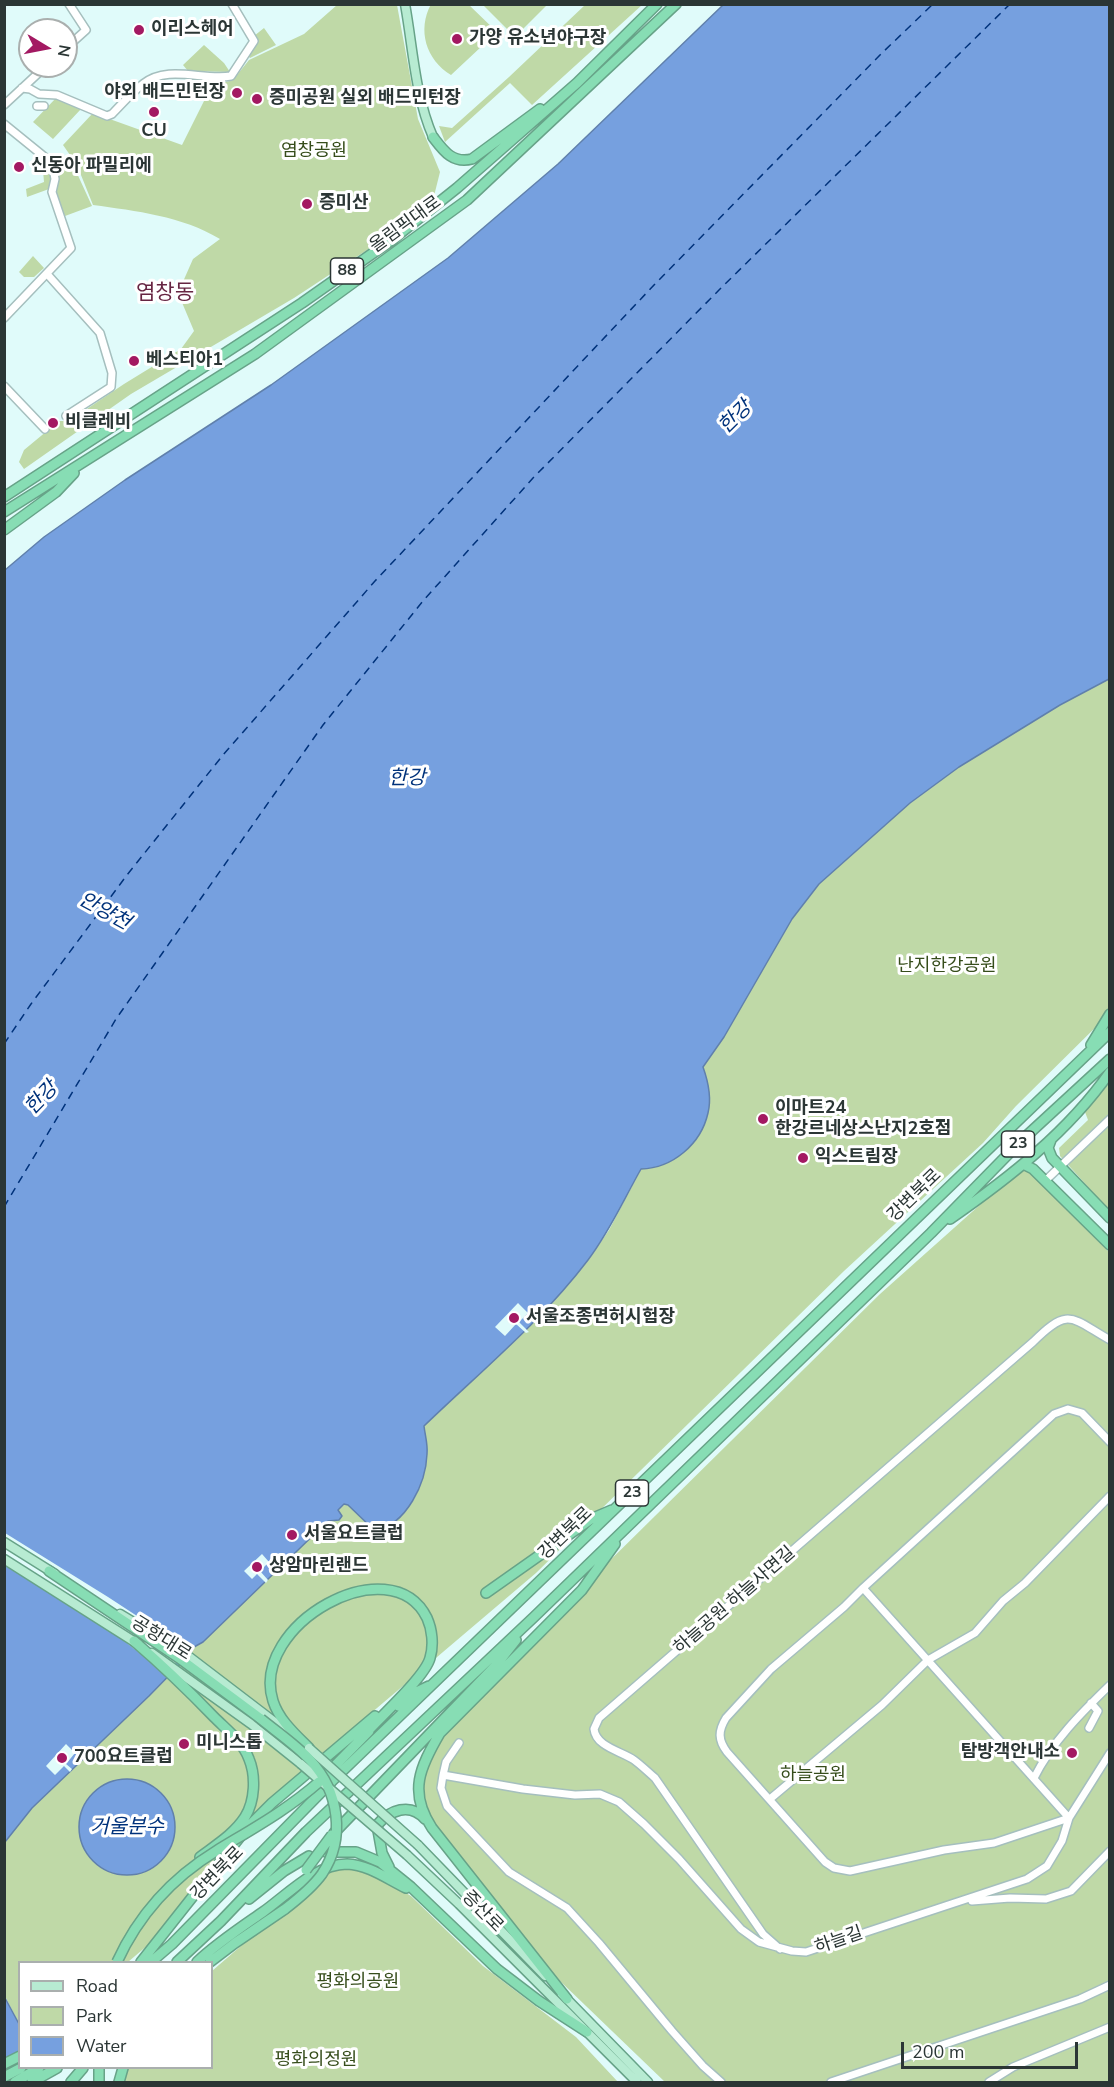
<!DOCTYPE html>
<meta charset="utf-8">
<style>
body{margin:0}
#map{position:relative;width:1114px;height:2087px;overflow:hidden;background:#e0fbfa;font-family:"Nunito Sans",sans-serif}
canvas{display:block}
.frame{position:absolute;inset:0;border:6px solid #2b3635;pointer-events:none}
.legend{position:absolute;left:18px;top:1961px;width:195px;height:108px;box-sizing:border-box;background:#fff;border:2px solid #aaafae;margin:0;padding:8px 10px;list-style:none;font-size:18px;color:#2b3635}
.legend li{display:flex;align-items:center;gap:12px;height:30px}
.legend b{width:30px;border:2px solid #aaafae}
.north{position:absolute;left:18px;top:18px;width:60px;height:60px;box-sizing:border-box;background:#fff;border:2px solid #aaafae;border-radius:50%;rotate:100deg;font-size:16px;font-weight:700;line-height:24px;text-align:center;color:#2b3635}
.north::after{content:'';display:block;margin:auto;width:21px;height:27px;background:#a31962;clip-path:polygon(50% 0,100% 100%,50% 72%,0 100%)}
.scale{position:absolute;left:901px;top:2042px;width:177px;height:27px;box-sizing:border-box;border:3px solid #2b3635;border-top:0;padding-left:8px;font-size:18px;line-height:21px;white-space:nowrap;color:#2b3635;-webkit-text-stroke:4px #fff;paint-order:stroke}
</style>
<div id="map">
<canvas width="1114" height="2087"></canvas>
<div class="frame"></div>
<ul class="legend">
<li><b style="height:8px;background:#b7ebd2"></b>Road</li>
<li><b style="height:16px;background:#bfd9a7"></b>Park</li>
<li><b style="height:16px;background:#76a0df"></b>Water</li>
</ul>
<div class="north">N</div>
<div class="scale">200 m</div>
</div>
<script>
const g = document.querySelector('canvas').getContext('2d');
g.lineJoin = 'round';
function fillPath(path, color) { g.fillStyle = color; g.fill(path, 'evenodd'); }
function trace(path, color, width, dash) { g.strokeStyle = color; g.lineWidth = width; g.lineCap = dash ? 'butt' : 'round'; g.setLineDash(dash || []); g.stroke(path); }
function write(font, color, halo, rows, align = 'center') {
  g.font = font + ' "Nunito Sans","Noto Sans KR",sans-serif'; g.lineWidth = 6; g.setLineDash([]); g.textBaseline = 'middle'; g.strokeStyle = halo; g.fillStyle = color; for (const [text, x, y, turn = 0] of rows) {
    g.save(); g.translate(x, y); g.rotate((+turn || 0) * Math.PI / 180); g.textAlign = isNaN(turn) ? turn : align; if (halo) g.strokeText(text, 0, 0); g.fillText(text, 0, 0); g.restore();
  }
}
fillPath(new Path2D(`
 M431 4 469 5 497 32 451 75C426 60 417 30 431 4Z
 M337 5H397L418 119 440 172 434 196 367 250 294 298 131 394 24 469 19 462 24 450 59 421H69L124 384 181 349 194 331 178 293 193 259 220 239C182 216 136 211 93 205L77 165 63 145 93 113 182 145 207 95 195 81 222 83 233 80 249 60 304 34Z
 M483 5H547L515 37Z
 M585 5H642L532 105 510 83 445 142 439 126 452 128 509 77Z
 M264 28 276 45 250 58 248 56 258 42 254 36Z
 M204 45 224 63 230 72 188 71 183 65Z
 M56 98 81 109 53 139 33 122Z
 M70 158 92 206 65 216 55 191 57 169Z
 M51 163 53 179 49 189 27 197 26 189 44 182 43 170Z
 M33 256 44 268 34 277H24L19 272Z
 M1109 679V1014L1016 1106 983 1143 844 1271 536 1573 337 1742 248 1820 193 1892 148 1945 128 1962H20L19 2024 5 1996 4 1842 32 1808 149 1696 189 1655 194 1647 203 1642 328 1520H339L342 1516 338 1510 345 1504 348 1505 375 1531C384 1525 397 1520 404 1512 426 1490 429 1455 424 1426L527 1329 589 1259 609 1230 648 1156 697 1075 724 1037 792 919 819 884 910 803 959 767 1060 705Z
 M1109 1082V1210L1060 1156 1059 1148 1088 1120 1085 1112 1087 1108Z
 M1027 1169 1109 1252V2082H665L560 1981 440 1836C436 1829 430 1823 427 1816 416 1791 426 1766 434 1743L581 1589 880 1294 1019 1170Z
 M346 1867 377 1875 411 1896 483 1966 576 2037 618 2082H122L127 2068H212V1971L324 1874 334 1868Z`), '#bfd9a7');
const water = new Path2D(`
 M723 5H1109V679L1060 705 959 767 910 803 819 884 792 919 724 1037 703 1067C708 1081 712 1097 708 1113 701 1144 673 1168 641 1169 624 1199 610 1231 588 1260 541 1322 480 1372 424 1426 425 1435 428 1444 427 1454 426 1483 407 1524 375 1531L348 1505 344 1504 338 1510 342 1516 339 1520 328 1521 203 1642 194 1647 189 1655 149 1696 32 1808 5 1842V570L44 537 125 480 271 385 448 258 558 164Z
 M79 1827a48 48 0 1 1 96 0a48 48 0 1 1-96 0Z
 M4 1996 19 2024 20 2068H36L41 2082H5Z`);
fillPath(water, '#76a0df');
trace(water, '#6080ac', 1.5);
fillPath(new Path2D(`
 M518 1303 528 1313 519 1322 529 1332 526 1333 516 1324 505 1336 495 1327Z
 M5 1533 108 1597 186 1648 193 1653 191 1657 177 1661 175 1664 181 1668 174 1674H166L118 1636 4 1565Z
 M262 1554 269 1562 260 1571 268 1580 266 1583 257 1574 252 1579 244 1571Z
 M66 1744 75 1753 66 1764 72 1769 70 1772 64 1766 55 1775 46 1766Z`), '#e0fbfa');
trace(new Path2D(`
 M4 1044 31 1004 127 875 223 755 375 581 654 285 881 54 933 4
 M4 1207 116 1019 323 725 423 601 533 478 719 290 1010 4`), '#00327b', 1.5, [8, 6]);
const minor = new Path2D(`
 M66 48 86 30 69 4
 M22 88 30 89 39 94 57 95 107 116 112 114C122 104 132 92 143 84 168 64 203 81 231 76L254 41 232 4
 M4 105 46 66
 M37 106H44
 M4 124 52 163 55 179 52 192 71 248 4 318
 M48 275 100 333 112 373 111 387 66 416
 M4 386 45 429
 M1045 1181 1110 1119
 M863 1588 1069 1818 994 1843 944 1850 850 1871 834 1868 825 1862 727 1752C718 1740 718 1731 726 1718L771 1669 844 1607 863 1588 1054 1414 1068 1409 1082 1413 1110 1442
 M1089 1728 1098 1711 1091 1703
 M459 1743 446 1762 443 1775 441 1788 447 1806 509 1872 567 1908 599 1943 672 2031 703 2066 721 2082
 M443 1775 523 1789 575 1795 600 1794 619 1802 644 1824 679 1859 741 1929 759 1942 792 1951 806 1952 1027 1879 1047 1866 1062 1841 1069 1818 1110 1753
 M1034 1778C1052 1742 1081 1713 1110 1685
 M770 1799 882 1705 928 1660 975 1633 1003 1601 1025 1583 1110 1496
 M972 1901 1010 1898 1046 1899 1071 1891 1110 1851
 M780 1949 763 1934 655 1778C648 1772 641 1765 634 1760 621 1751 596 1747 594 1729L599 1718 1033 1342C1069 1306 1071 1318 1110 1340
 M831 2082 1080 1999 1110 1985
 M989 2082 1013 2067 1110 2027`);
const major = new Path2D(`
 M405 4C413 48 415 96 433 137
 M4 1542 55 1574
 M4 1559 138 1644
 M120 1614 183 1652 293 1736
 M152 1653 251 1724 301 1764
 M418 1845 545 1976
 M407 1855 459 1904 637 2082
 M562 1994 648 2082`);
const highway = new Path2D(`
 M433 137C443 150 452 164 472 159L540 109
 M4 497 302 303 393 239 457 188 577 83 657 4
 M4 512 255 354 467 200 676 4
 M4 530 56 492 74 473
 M1091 1045 1110 1014
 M1051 1140 1048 1148 1052 1158 1110 1218
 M1023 1164 1033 1169 1110 1245
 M950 1219C1009 1178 1068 1132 1110 1072
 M49 1571 179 1658 261 1719
 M486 1593 591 1519 612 1510
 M134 1641C162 1665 188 1690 214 1717 227 1730 243 1742 249 1759 256 1776 255 1801 245 1817 234 1834 216 1845 200 1857
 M398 1706 410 1695 429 1686
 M309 1748C295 1734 279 1720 273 1701 249 1625 391 1545 427 1618 432 1629 434 1645 430 1658 425 1677 380 1717 365 1734
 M319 1782 369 1731
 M334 1833 497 1664 516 1640
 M326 1852H356L380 1862 411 1887 497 1969 539 2001 587 2032
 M389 1867 382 1853 377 1825C390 1810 410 1802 425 1819
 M249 1899 284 1871 309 1856
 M141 1962 247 1828 272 1803 375 1716
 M151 1962 172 1944 332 1781 1110 1032
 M177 1962 221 1921 306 1832 534 1617 931 1233 1022 1140 1110 1059
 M197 1962C217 1943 240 1928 263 1912 287 1895 316 1864 347 1864 369 1865 387 1879 406 1888
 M210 1962 235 1943 285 1909
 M567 1999 432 1828C408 1792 420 1767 440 1733L582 1590 615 1544
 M4 2064 20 2056
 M99 2068V2082
 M4 2077 21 2068
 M15 2082 39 2068
 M32 2082 57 2068
 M71 2082 83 2068
 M119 2082 123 2068`);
trace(minor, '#a5bfbe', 10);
trace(major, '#67a388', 11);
trace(highway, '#67a388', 12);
trace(minor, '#fff', 7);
trace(major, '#b7ebd2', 8);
trace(highway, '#87ddb4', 9);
const majorBridge = new Path2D(`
 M309 1748 418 1845
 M301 1764 407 1855`);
const highwayBridge = new Path2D(`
 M261 1719C277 1732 296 1745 310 1760 339 1791 346 1838 322 1874 312 1888 298 1899 285 1909
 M306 1870 332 1835
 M117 1962C138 1916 172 1878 216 1851 252 1829 287 1810 319 1782`);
trace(majorBridge, '#67a388', 11, []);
trace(highwayBridge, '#67a388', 12, []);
trace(majorBridge, '#b7ebd2', 8);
trace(highwayBridge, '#87ddb4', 9);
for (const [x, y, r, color] of [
 [139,30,6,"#a31962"],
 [457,39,6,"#a31962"],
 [237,93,6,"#a31962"],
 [257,99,6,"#a31962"],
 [154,112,6,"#a31962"],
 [19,167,6,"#a31962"],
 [307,204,6,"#a31962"],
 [134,361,6,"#a31962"],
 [53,423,6,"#a31962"],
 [763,1119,6,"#a31962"],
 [803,1158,6,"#a31962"],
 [514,1318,6,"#a31962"],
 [292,1535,6,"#a31962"],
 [257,1567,6,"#a31962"],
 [184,1744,6,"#a31962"],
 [1072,1753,6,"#a31962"],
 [62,1758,6,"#a31962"]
]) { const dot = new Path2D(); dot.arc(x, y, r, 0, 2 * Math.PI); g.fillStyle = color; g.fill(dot); trace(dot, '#fff', 2); }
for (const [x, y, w] of [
 [347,271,33],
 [1018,1144,33],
 [632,1493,33]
]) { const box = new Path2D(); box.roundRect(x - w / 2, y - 13, w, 26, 4.5); g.fillStyle = '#fff'; g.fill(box); trace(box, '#2b3635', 1.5); }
write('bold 16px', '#2b3635', null, [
 ["88",347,271],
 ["23",1018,1144],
 ["23",632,1493]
]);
write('bold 18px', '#2b3635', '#fff', [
 ["이리스헤어",151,30],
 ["가양 유소년야구장",469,39],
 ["야외 배드민턴장",225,93,"right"],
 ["증미공원 실외 배드민턴장",269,99],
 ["CU",154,132,"center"],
 ["신동아 파밀리에",31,167],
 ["증미산",319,204],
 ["베스티아1",146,361],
 ["비클레비",65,423],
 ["이마트24",775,1109],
 ["한강르네상스난지2호점",775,1130],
 ["익스트림장",815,1158],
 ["서울조종면허시험장",526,1318],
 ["서울요트클럽",304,1535],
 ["상암마린랜드",269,1567],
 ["미니스톱",196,1744],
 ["탐방객안내소",1060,1753,"right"],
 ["700요트클럽",74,1758]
], 'left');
write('18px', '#364d1b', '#fff', [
 ["염창공원",314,152],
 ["난지한강공원",947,967],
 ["하늘공원",813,1776],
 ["평화의공원",358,1983],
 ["평화의정원",316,2061]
]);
write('18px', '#2b3635', '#fff', [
 ["올림픽대로",406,225,-36],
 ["강변북로",915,1196,-44],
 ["강변북로",566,1534,-44],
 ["하늘공원 하늘사면길",735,1601,-41],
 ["공항대로",161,1639,32],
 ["강변북로",218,1874,-46],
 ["증산로",482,1912,46],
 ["하늘길",839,1941,-19]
]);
write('italic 20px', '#00327b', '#fff', [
 ["한강",736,418,-44],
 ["한강",407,779],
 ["안양천",104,912,29],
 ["한강",42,1099,-46],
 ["거울분수",127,1828]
]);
write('21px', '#662542', '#fff', [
 ["염창동",165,294]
]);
</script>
